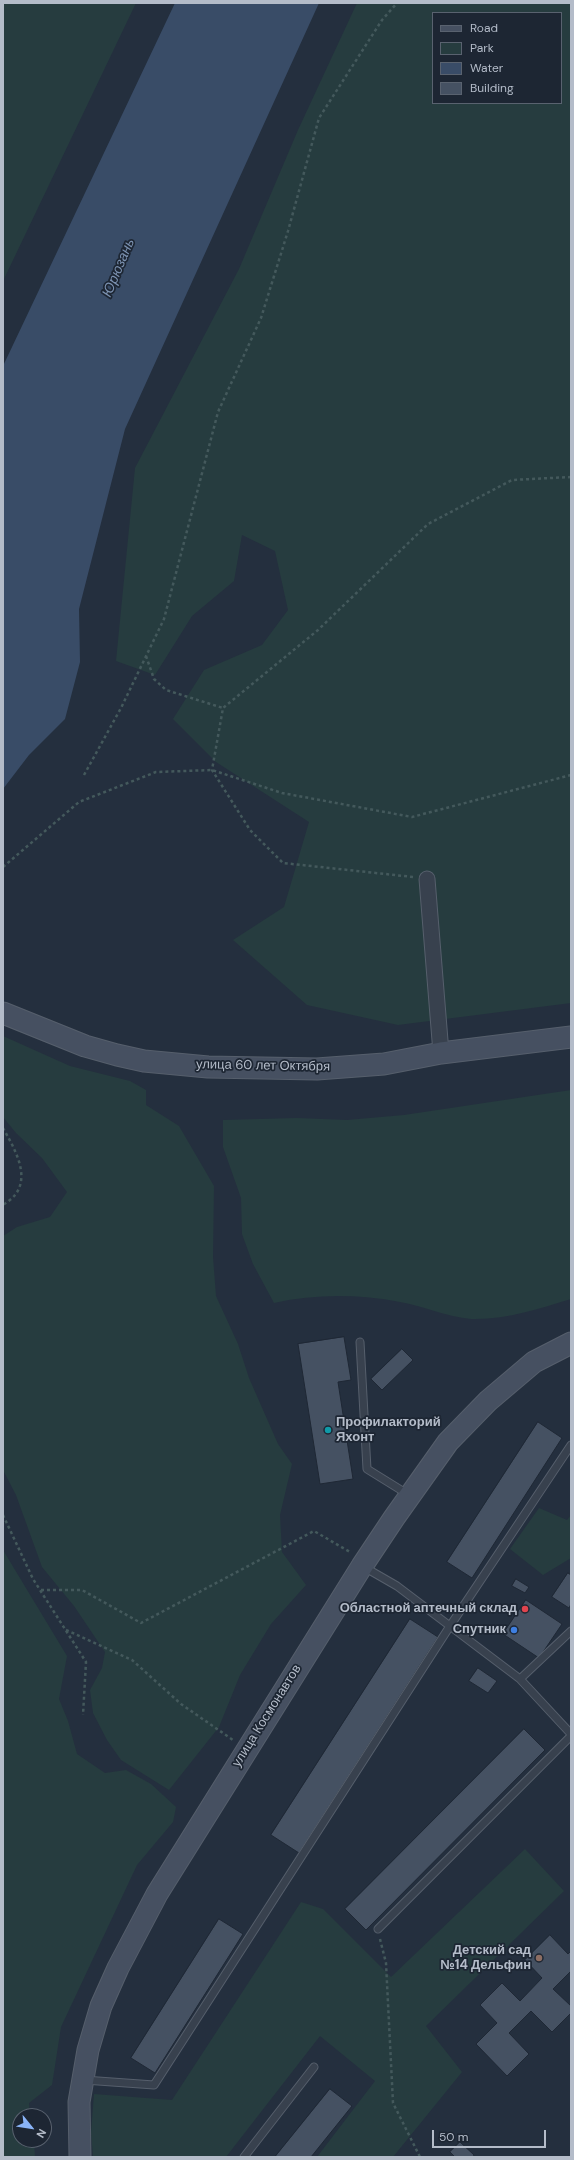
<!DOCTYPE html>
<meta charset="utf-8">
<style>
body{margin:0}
#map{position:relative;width:574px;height:2160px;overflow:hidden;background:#242f3e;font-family:"DM Sans",sans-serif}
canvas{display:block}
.frame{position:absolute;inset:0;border:4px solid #b4bcc9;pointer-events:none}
.legend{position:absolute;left:432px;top:12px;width:130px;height:92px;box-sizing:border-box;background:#1d2633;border:1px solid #59626f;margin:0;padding:5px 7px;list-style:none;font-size:12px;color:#b4bcc9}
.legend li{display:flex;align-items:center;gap:8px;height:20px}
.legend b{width:20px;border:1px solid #59626f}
.north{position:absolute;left:12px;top:2108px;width:40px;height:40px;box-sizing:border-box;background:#1d2633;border:1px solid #59626f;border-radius:50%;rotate:120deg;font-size:11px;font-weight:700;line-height:16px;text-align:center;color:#b4bcc9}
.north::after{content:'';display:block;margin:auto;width:14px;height:18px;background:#8ab4f8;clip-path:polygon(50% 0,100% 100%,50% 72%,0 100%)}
.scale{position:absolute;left:432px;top:2130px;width:114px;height:18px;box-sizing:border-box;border:2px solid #b4bcc9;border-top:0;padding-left:5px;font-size:12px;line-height:14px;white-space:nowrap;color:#b4bcc9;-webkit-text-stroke:3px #1d2633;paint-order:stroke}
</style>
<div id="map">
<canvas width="574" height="2160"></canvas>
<div class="frame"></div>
<ul class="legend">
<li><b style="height:5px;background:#465061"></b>Road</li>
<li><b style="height:11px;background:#263c3f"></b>Park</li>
<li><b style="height:11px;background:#394c67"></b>Water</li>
<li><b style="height:11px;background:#455162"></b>Building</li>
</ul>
<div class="north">N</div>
<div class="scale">50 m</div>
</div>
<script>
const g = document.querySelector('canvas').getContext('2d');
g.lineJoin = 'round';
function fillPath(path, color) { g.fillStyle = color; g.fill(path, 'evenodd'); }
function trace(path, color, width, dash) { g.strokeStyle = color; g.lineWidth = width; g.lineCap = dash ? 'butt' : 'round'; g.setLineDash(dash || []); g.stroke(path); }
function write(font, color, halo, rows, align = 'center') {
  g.font = font + ' "DM Sans",sans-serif'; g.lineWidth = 3.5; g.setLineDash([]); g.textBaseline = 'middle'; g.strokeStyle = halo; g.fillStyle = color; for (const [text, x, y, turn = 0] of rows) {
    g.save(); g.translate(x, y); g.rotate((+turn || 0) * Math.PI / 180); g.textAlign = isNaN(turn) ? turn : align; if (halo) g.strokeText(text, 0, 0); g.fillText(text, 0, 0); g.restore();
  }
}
fillPath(new Path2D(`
 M3 3H136L3 281Z
 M357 3H571V1003L398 1025 307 1005 233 940 284 907 309 822 216 762 173 719 204 670 262 645 288 610 275 551 242 535 234 581 192 616 155 675 116 661 135 468 239 269 298 130ZM433 13H561V103H433Z
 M3 1036 70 1066 130 1081 146 1090V1105L179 1126 214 1186 213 1257 216 1296 238 1344 249 1378 278 1444 292 1464 280 1515 282 1552 306 1585 271 1624 240 1675 219 1727 169 1790 121 1760 107 1740 93 1713 90 1690 102 1668 105 1652 74 1606 42 1567 16 1495 3 1470V1236L17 1227 50 1217 67 1192 42 1158 16 1133 3 1117Z
 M571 1090V1299C538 1309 506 1320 471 1319 447 1317 423 1306 400 1302 358 1294 315 1294 274 1303L253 1264 242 1234 241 1198 223 1147V1120L297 1118 347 1120 404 1115Z
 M539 1508 567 1520 571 1515V1558L543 1575 510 1549Z
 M3 1550 67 1656 59 1699 68 1721 77 1754 105 1773 126 1770 151 1784 176 1807 173 1822 137 1865 61 2027 52 2085 29 2103 30 2116H20V2140H34L35 2157H3Z
 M525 1849 564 1891 426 2026 462 2072 393 2157H317L375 2081 320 2036 226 2157H93L91 2133 94 2094 172 2100 301 1902 323 1909 391 1977Z`), '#263c3f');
fillPath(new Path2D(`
 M175 3H319L125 429 79 609 80 662 65 719 29 755 3 789V366Z`), '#394c67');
const building = new Path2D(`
 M344 1337 351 1380 338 1382 353 1479 320 1484 298 1344Z
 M402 1349 413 1360 382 1390 371 1379Z
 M538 1422 562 1438 472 1578 447 1562Z
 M568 1573 571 1575V1604L569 1608 552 1597Z
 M516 1579 529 1587 525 1593 512 1586Z
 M526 1600 562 1624 539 1658 503 1634Z
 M410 1619 438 1637 299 1853 271 1835Z
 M478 1668 497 1681 488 1693 469 1681Z
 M524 1729 545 1750 366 1930 345 1909Z
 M219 1919 243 1934 155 2073 131 2058Z
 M550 1935 568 1954 571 1951V1971L553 1989 571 2006V2013L552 2032 531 2011 509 2033 529 2054 507 2076 476 2044 497 2023 480 2005 502 1983 520 2001 542 1978 525 1960Z
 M330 2089 352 2106 311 2157H275Z
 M460 2142 474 2155 473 2157H455L450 2152Z`);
fillPath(building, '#455162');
trace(building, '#1f2835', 1);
const lane = new Path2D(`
 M360 1342 367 1469 409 1495
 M364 1567 397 1586 520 1679 571 1734
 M520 1679 571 1631
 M378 1929 571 1736
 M84 2080 154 2085 450 1626 571 1445
 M244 2157 314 2067`);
const street = new Path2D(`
 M427 879 441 1053`);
const secondary = new Path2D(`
 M3 1013 85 1046 117 1055 144 1061 208 1067 317 1069 384 1064 441 1053 571 1037
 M80 2157 79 2102 88 2050 101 2006 118 1968 157 1894 362 1566 394 1518 448 1442 488 1401 534 1362 571 1343`);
trace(lane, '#565f6c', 9);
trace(street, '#565f6c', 17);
trace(secondary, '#565f6c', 23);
trace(new Path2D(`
 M146 656 154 679 166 690 223 708
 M84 775 121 708 164 619 218 412 261 318 288 231 319 118 382 20 397 3
 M3 867 79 802 156 772 212 770 282 793 412 817 571 775
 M413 877 283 863 250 830 212 770 223 708 318 630 428 524 512 480 571 477
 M3 1128C13 1146 31 1175 15 1195 12 1199 7 1202 3 1205
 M3 1515 33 1579 86 1662 83 1715
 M41 1590H82L141 1623 314 1531 350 1552
 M66 1630 132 1660 181 1704 233 1740
 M380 1939 386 1963 393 2103 420 2157`), '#44595c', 2.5, [3, 3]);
trace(lane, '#38414e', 7);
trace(street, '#38414e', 15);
trace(secondary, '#465061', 21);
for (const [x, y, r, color] of [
 [328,1430,4,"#0f9aa8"],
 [525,1609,4,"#e0444e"],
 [514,1630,4,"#3f7fe0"],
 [539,1958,4,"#8d6e63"]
]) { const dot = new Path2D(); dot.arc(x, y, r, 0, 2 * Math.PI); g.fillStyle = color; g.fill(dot); trace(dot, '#1d2633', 1.5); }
write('13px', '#b4bcc9', '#1d2633', [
 ["улица 60 лет Октября",263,1066,1],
 ["улица Космонавтов",267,1716,-58]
]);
write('bold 13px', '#b4bcc9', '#1d2633', [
 ["Профилакторий",336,1423,"left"],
 ["Яхонт",336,1438,"left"],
 ["Областной аптечный склад",517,1609],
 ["Спутник",506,1630],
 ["Детский сад",531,1951],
 ["№14 Дельфин",531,1966]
], 'right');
write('italic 14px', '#7c92b1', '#1d2633', [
 ["Юрюзань",119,268,-67]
]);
</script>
